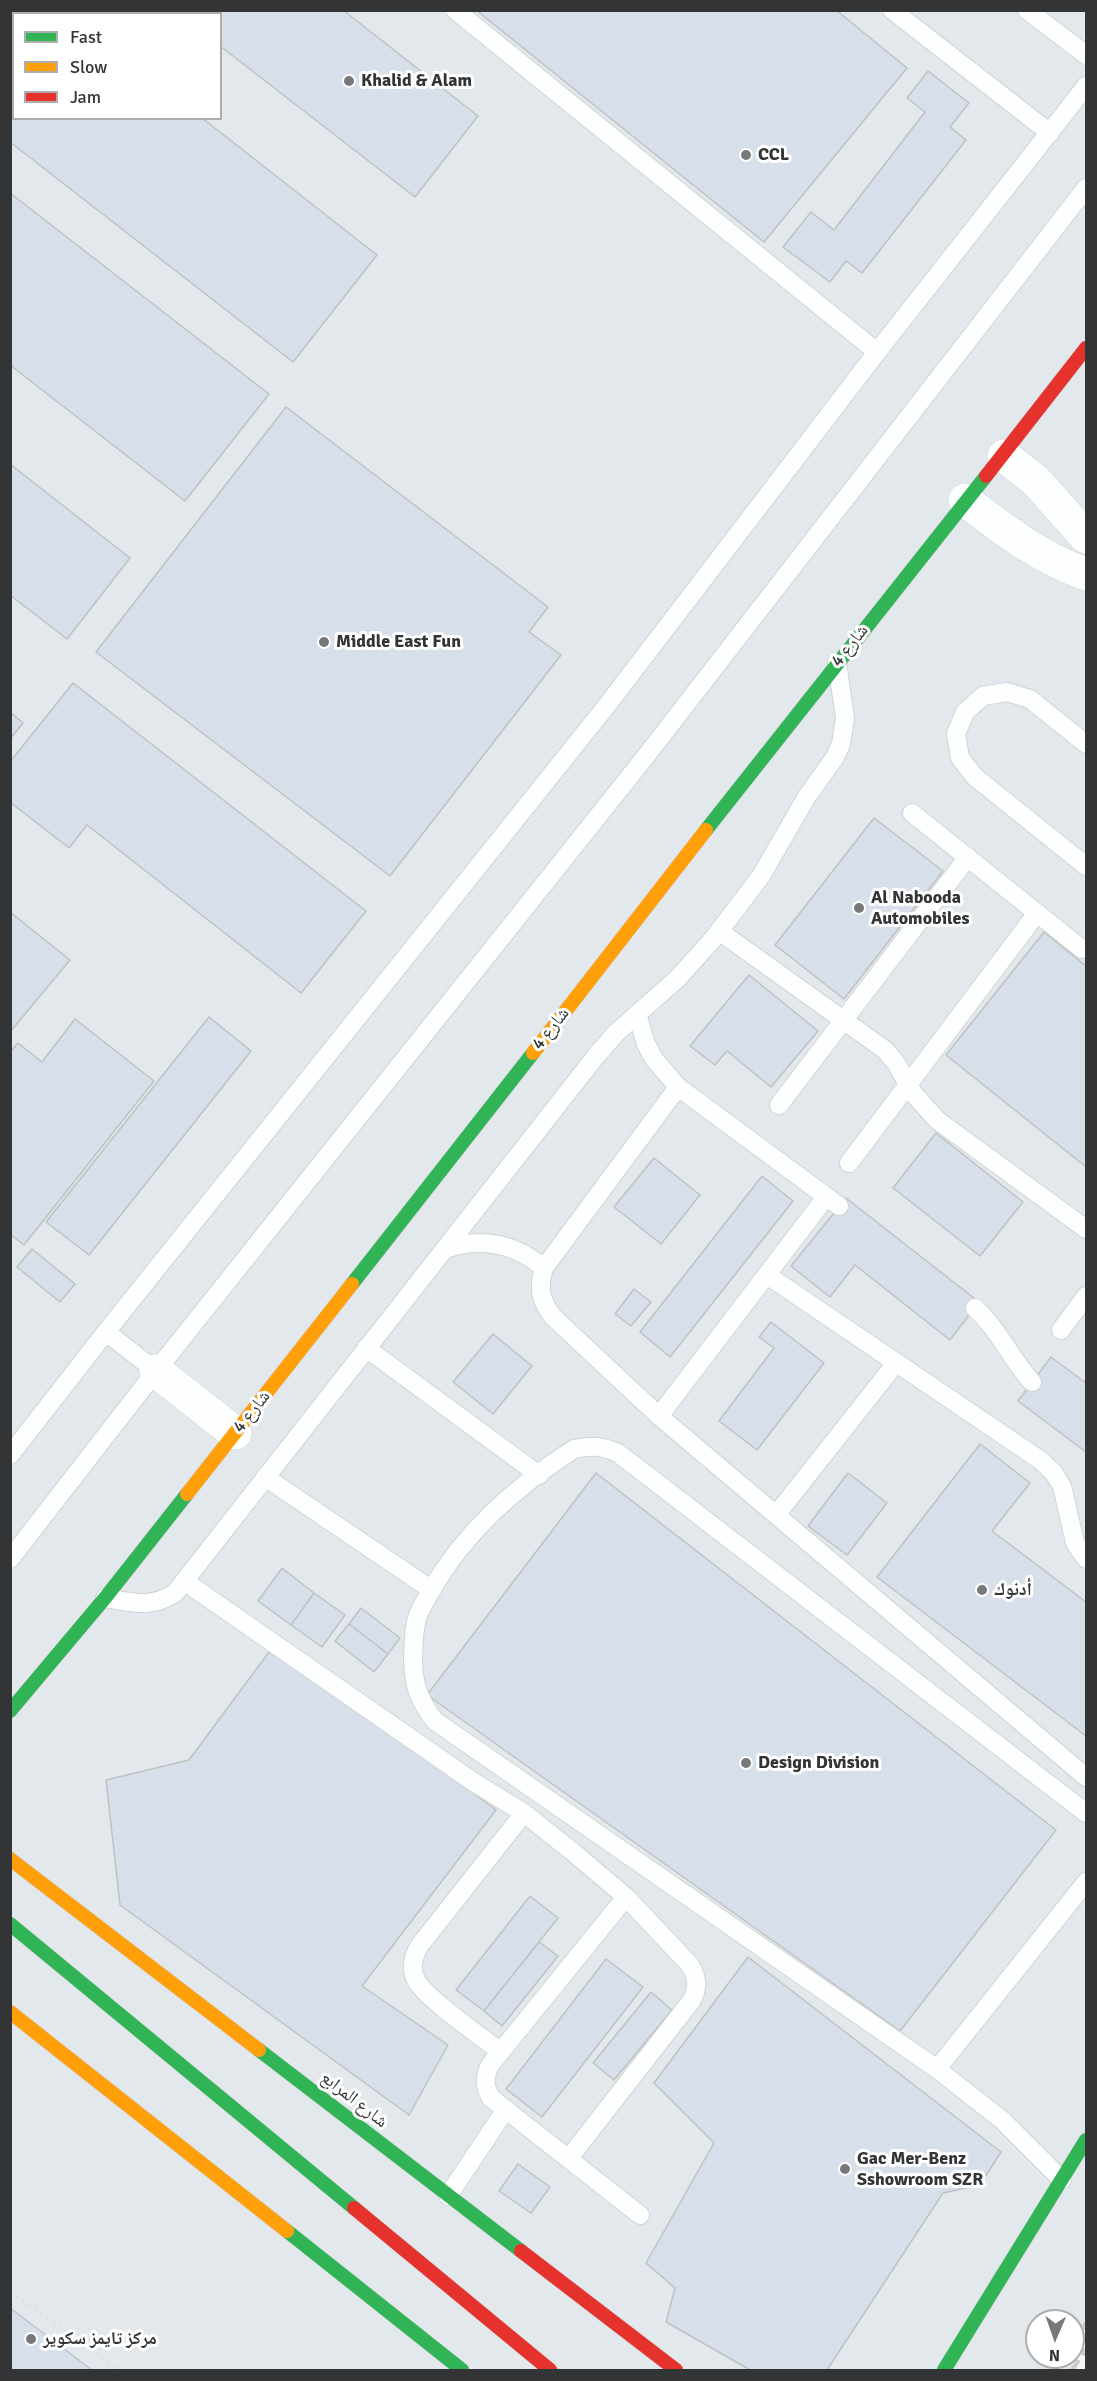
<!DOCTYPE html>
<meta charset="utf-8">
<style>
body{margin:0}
#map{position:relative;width:1097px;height:2381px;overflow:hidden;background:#f4f6f8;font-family:Signika,sans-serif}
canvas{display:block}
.frame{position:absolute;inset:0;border:12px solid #333435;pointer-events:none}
.legend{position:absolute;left:12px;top:12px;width:210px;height:108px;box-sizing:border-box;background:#fff;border:2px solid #adaeae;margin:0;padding:8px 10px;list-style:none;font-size:18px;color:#333435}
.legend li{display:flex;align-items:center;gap:12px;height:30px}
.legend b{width:30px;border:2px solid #adaeae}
.north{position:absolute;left:1025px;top:2309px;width:60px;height:60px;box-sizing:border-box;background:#fff;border:2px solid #adaeae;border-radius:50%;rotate:182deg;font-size:16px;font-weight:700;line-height:24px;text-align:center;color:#333435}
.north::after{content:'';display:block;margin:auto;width:21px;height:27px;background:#777879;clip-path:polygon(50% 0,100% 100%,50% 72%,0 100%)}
</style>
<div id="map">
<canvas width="1097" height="2381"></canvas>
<div class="frame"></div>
<ul class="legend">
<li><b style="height:8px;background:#30b455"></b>Fast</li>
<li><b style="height:8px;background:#ff9f0a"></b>Slow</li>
<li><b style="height:8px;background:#e5322d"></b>Jam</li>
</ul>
<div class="north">N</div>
</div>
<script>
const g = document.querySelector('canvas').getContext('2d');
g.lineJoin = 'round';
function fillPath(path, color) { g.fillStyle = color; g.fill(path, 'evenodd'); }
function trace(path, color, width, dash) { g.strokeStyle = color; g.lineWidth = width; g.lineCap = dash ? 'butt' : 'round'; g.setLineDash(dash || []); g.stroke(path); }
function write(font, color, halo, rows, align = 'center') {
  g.font = font + ' Signika,"Noto Naskh Arabic",sans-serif'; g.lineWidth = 6; g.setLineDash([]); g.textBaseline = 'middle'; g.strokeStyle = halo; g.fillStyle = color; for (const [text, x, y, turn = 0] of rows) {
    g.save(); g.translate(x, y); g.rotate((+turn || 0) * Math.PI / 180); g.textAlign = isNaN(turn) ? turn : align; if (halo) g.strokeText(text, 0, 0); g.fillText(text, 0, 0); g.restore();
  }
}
fillPath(new Path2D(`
 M11 11H1086V2340L1069 2370H11ZM14 14H220V118H14ZM1037 2321H1073V2357H1037Z`), '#e3e8ed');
const building = new Path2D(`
 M175 10H343L478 116 415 197 220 46V14H179Z
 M476 10H836L907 68 764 242Z
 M928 71 969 103 950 127 966 140 862 273 846 261 830 282 783 247 811 212 834 230 925 112 907 98Z
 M14 113V118H202L377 255 293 362 10 142V117Z
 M10 193 269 394 185 501 10 365Z
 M286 407 548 607 529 632 561 655 390 876 96 652Z
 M10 464 130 558 67 639 10 595Z
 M73 683 366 911 301 993 87 825 69 848 10 802V762Z
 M10 712 23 723 10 739Z
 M874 818 943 871 844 999 775 945Z
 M10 912 70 960 10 1032Z
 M1044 932 1086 966V1167L946 1055Z
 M749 975 818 1031 771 1087 727 1051 715 1065 690 1046Z
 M209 1017 251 1051 89 1255 46 1222Z
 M75 1019 154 1081 24 1245 10 1234V1052L18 1043 42 1062Z
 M936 1133 1023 1202 980 1256 893 1188Z
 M654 1158 700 1195 661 1244 614 1207Z
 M762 1176 793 1201 670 1357 640 1332Z
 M846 1198 979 1302 950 1340 855 1265 830 1297 791 1266Z
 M32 1249 75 1284 60 1302 17 1267Z
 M634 1289 651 1302 631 1326 615 1314Z
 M771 1322 824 1363 757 1450 719 1421 774 1348 759 1337Z
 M493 1334 532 1366 493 1414 453 1382Z
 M1051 1357 1086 1383V1452L1018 1401Z
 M980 1444 1030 1483 992 1531 1086 1602V1736L877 1577Z
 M596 1473 1056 1830 900 2031 427 1695Z
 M848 1473 887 1503 847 1555 808 1526Z
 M282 1568 314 1593 291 1625 258 1601Z
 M314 1593 345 1615 322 1647 291 1625Z
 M361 1608 400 1638 388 1654 349 1624Z
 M349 1624 388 1654 374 1672 335 1641Z
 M275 1644 496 1810 362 1986 448 2045 409 2115 120 1905 106 1780 189 1760Z
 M530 1896 558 1918 484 2011 456 1990Z
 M539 1942 558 1956 502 2026 484 2011Z
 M748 1957 1001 2152 980 2185 943 2193 827 2370H750L666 2322 675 2288 646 2263 714 2143 654 2083Z
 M606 1959 643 1987 542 2117 506 2089Z
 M651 1992 672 2010 614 2080 593 2063Z
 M518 2164 550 2187 531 2213 499 2191Z
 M10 2308 92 2370H10Z`);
fillPath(building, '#d6dfea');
trace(building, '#c0c1c3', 1.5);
const lane = new Path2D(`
 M455 10 877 352
 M892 10 1050 133
 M1027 10 1086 55
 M1086 744 1030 699 1007 692 983 696 965 712 956 734 960 758 975 777 1086 866
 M912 813 1082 949
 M719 931 885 1050 896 1063 913 1093 937 1120 1086 1229
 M637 1014 646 1044 654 1059 678 1087 839 1206
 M678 1087 544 1268C538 1288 540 1300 553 1317L659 1416 1086 1777
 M779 1105 968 857
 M849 1163 1037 913
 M445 1249C481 1237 514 1243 544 1268
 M767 1275 1040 1460 1053 1472 1062 1486 1075 1543 1086 1559
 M975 1308C999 1330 1011 1359 1032 1382
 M1061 1330 1086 1296
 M106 1332 156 1371
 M366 1348 539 1475
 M659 1416 826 1197
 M10 1455 106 1332 608 704 877 352 1086 86
 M265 1477 432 1590
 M776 1515 896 1363
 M10 1559 156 1371 646 756 1086 188
 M184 1581 475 1783 524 1813 574 1853 626 1897 690 1965C698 1978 698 1988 692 2000L569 2158
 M105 1598C132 1602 150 1609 175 1593L596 1056 616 1033 678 978 713 939 761 876 806 798 835 757 841 744 845 718 837 662
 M626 1897 490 2065C484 2077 484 2086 491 2098L640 2215
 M501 2052C483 2038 424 1997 416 1980 410 1968 413 1956 420 1945L524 1813
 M937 2069 1086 1882
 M1062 2180 1002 2120 937 2069 435 1721C419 1701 413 1684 413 1658 414 1644 413 1626 419 1613 422 1605 428 1597 432 1589 466 1530 518 1485 574 1449 591 1445 602 1446 618 1453L1086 1813
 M448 2196 506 2109`);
const street = new Path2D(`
 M1004 456 1036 481 1086 537
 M965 500C1002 529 1042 559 1086 574
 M156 1371 235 1433`);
const fast = new Path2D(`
 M706 830 986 476
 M352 1284 533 1053
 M10 1711 105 1598 187 1494
 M10 1924 354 2208
 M259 2050 521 2251
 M287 2231 462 2370
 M944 2370 1086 2140`);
const slow = new Path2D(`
 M533 1053 706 830
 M187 1494 352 1284
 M10 1859 259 2050
 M10 2012 287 2231`);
const jam = new Path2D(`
 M986 476 1086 348
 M354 2208 550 2370
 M521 2251 676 2370`);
trace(lane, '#d2d3d5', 20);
trace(street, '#d2d3d5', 34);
trace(fast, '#d2d3d5', 15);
trace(slow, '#d2d3d5', 15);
trace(jam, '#d2d3d5', 15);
trace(new Path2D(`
 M10 2291 118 2370`), '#e1e2e2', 4, [3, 4.5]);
trace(lane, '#fdfefe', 18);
trace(street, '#fdfefe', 33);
trace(fast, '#30b455', 14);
trace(slow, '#ff9f0a', 14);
trace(jam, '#e5322d', 14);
trace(new Path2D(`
 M1073 2344 1086 2323
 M1055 2370 1064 2357
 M1072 2370 1086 2349`), '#cbcccd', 4.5, [12, 6]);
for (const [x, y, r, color] of [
 [349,81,6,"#777879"],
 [746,155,6,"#777879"],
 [324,642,6,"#777879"],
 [859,908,6,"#777879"],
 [982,1590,6,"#777879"],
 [746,1763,6,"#777879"],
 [845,2169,6,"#777879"],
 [31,2339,6,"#777879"]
]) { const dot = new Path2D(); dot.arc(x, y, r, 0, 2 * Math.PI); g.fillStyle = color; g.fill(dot); trace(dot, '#fff', 2); }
write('bold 18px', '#333435', '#fff', [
 ["Khalid & Alam",361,81],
 ["CCL",758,155],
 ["Middle East Fun",336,642],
 ["Al Nabooda",871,898],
 ["Automobiles",871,919],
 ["أدنوك",994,1590],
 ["Design Division",758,1763],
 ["Gac Mer-Benz",857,2159],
 ["Sshowroom SZR",857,2180],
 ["مركز تايمز سكوير",43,2339]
], 'left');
write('18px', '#333435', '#fff', [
 ["شارع 4",850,646,-52],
 ["شارع 4",551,1029,-52],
 ["شارع 4",252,1412,-52],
 ["شارع المرابع",354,2100,38]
]);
</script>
